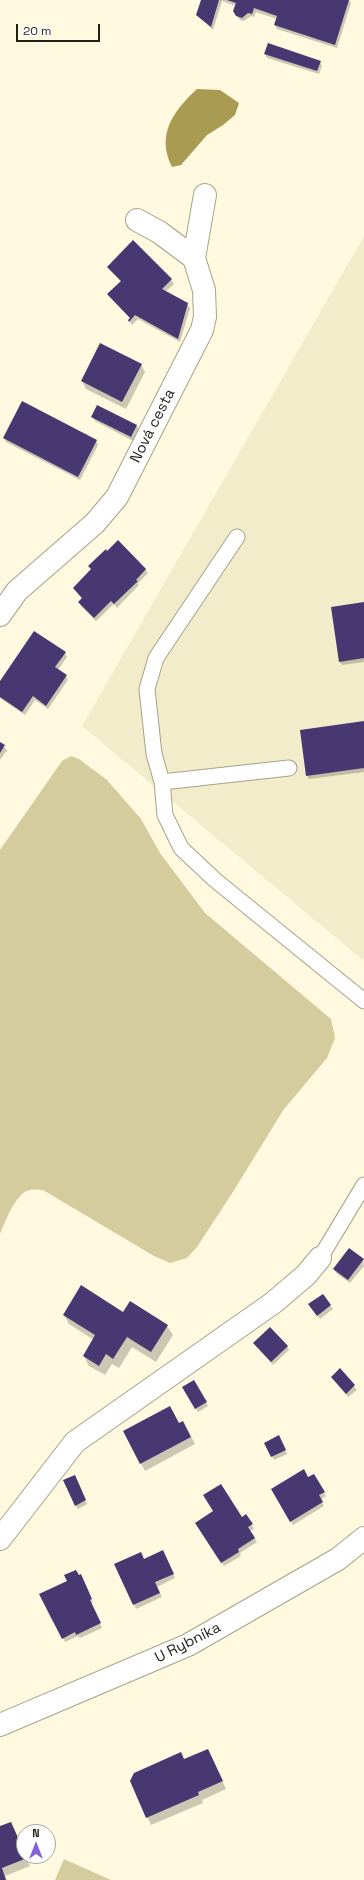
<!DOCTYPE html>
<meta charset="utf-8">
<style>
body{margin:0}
#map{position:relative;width:364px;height:1880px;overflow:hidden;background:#fef9df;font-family:"Space Grotesk",sans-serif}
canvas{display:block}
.north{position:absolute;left:16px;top:1824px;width:40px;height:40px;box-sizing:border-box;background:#fff;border:1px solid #a6a5a2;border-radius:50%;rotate:0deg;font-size:11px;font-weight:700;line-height:16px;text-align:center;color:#211f16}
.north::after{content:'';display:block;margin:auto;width:14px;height:18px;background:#8561dc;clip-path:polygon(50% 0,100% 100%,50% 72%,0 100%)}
.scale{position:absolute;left:16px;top:24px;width:84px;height:18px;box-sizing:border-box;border:2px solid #211f16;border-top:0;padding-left:5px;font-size:12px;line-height:14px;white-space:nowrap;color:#211f16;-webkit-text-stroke:3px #fff;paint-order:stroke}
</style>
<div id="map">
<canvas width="364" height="1880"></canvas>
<div class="north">N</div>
<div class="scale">20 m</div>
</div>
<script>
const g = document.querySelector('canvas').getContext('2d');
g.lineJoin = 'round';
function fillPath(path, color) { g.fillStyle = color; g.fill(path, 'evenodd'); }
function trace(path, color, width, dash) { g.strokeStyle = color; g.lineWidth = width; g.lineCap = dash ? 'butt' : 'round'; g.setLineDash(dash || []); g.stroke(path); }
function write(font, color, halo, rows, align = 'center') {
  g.font = font + ' "Space Grotesk",sans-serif'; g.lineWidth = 4; g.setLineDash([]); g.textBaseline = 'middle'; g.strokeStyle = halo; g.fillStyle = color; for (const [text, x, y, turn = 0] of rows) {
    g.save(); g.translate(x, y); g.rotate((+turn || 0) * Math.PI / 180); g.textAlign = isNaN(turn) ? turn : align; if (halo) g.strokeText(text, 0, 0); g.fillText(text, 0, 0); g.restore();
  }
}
fillPath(new Path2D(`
 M364 236V961L82 726Z`), '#f2eccb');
fillPath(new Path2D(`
 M71 756 79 759 107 780 141 819 160 853 205 913 331 1019 335 1038 327 1058 284 1109 231 1195 197 1247 187 1258 170 1263 154 1256 43 1190C39 1190 34 1189 30 1190 16 1192 5 1222 0 1234V850L62 761Z
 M64 1859 111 1880H55Z`), '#d5cc9e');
fillPath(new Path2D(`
 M197 89 220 90 239 103 235 115 223 125 207 135 181 165 172 167C156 135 173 111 197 89Z`), '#aa9b53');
fillPath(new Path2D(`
 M202 0H349L351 3 337 48 277 29 275 25 277 19 256 12 254 17 251 16 244 21 240 20 234 11 236 6 222 1 213 30 197 15Z
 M265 54 320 62 322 66 319 74 267 58Z
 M108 267 171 280 174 284 165 292 187 304 190 308 180 342 138 319 132 325 129 320 131 319 108 295 121 282Z
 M141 364 145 372 126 409 86 389 82 381Z
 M98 406 137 426 139 430 133 441 95 421 92 417Z
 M4 438 96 441 98 445 80 480 6 442Z
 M107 552 145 569 148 573 138 583 139 585 117 608 114 604 96 621 81 606 79 602 82 599 74 589Z
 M364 603V662L342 665 340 661Z
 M65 653 67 657 58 670 66 676 68 680 48 709 35 700 25 715 0 698V682Z
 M364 722V772L309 779 307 775Z
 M0 743 7 750 0 760Z
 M363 1260 364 1266 350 1283 336 1273 334 1269Z
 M330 1305 333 1309 320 1319 312 1308Z
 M124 1314 167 1326 173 1335 156 1362 132 1347 119 1368 112 1364 105 1375 89 1366 84 1356 94 1340 69 1324 64 1315Z
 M254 1343 287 1346 289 1350 273 1365Z
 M340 1370 357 1390 348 1397 332 1377Z
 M194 1381 208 1406 198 1412 183 1388Z
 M179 1424 187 1429 195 1444 145 1471 124 1432Z
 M281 1440 287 1454 274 1460 265 1443Z
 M314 1475 326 1496 320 1500 324 1506 293 1525 272 1490Z
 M77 1480 87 1504 78 1509 75 1505Z
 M215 1512 241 1519 246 1516 254 1529 250 1531 257 1542 240 1553 241 1556 224 1566 197 1523Z
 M164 1555 175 1578 157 1587 162 1597 136 1609 116 1564Z
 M83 1580 93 1603 91 1604 102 1628 80 1638 78 1636 65 1642 55 1621 53 1622 51 1618 40 1595Z
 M208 1750 226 1789 202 1800 203 1803 151 1825 131 1781Z
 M11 1823 24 1851V1856H26L30 1866 5 1876 7 1880H0V1827Z`), '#0003');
fillPath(new Path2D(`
 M201 0H219L211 27 196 15Z
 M227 0H349L335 45 274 25 277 16 254 8 252 14 248 13 242 18 236 16 233 11 236 3Z
 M268 43 321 61 317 71 264 54Z
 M133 240 172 279 162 289 188 303 178 339 135 315 129 322 128 320 130 318 107 294 121 281 107 267Z
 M100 343 142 364 122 402 81 381Z
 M22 401 97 440 78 477 3 438Z
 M97 405 137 425 131 437 91 417Z
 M118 540 146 569 136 580 138 581 114 604 111 601 94 618 78 602 82 598 73 588 91 569 88 566 106 549 107 551Z
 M364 602V658L339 662 331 607Z
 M34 631 66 652 55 667 67 675 46 706 33 696 22 712 0 697V681Z
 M364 721V768L306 776 300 730Z
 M0 742 5 745 0 753Z
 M349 1248 364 1259 348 1280 333 1269Z
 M81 1285 123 1312 130 1301 168 1325 151 1352 127 1337 113 1359 106 1354 99 1366 83 1356 95 1335 63 1315Z
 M323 1294 331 1305 317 1316 308 1304Z
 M270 1327 288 1346 271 1362 253 1343Z
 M340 1368 355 1385 346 1394 331 1377Z
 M194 1380 207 1402 195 1409 182 1387Z
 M170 1406 179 1423 183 1421 191 1437 140 1464 123 1431Z
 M279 1435 286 1450 271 1457 264 1443Z
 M304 1469 308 1477 314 1474 325 1492 319 1495 323 1502 290 1522 271 1489Z
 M75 1475 86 1500 75 1506 63 1480Z
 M221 1484 242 1517 246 1514 253 1524 248 1527 255 1538 238 1549 239 1552 221 1563 195 1523 213 1511 203 1495Z
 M163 1550 174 1574 155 1582 160 1593 133 1605 114 1564 141 1552 144 1559Z
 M76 1570 79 1575 81 1574 92 1599 90 1600 101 1623 76 1635 75 1632 62 1639 39 1594 67 1581 64 1575Z
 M208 1749 223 1781 198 1792 199 1795 146 1818 130 1781 134 1773 181 1752 184 1759Z
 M11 1822 24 1851V1856L27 1858 2 1868 6 1880H0V1826Z`), '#473871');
const service = new Path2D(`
 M237 537 156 658 147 689 154 754 162 782 165 815 181 848 215 880 364 1001
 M162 782 289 768
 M320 1258 364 1185`);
const minor = new Path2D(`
 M137 220 159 232 194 258
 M0 615 17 591 95 523 117 497 202 330 205 317 204 290 194 258 205 195
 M0 1539 75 1442 273 1303 306 1275 320 1258`);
const tertiary = new Path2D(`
 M0 1725 188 1645 338 1559 364 1538`);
trace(service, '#a6a28a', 17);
trace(minor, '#a6a28a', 24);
trace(tertiary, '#a6a28a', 24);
trace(service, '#fff', 15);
trace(minor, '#fff', 22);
trace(tertiary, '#fff', 22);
write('15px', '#211f16', '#fff', [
 ["Nová cesta",153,426,-63],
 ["U Rybníka",188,1643,-27]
]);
</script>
